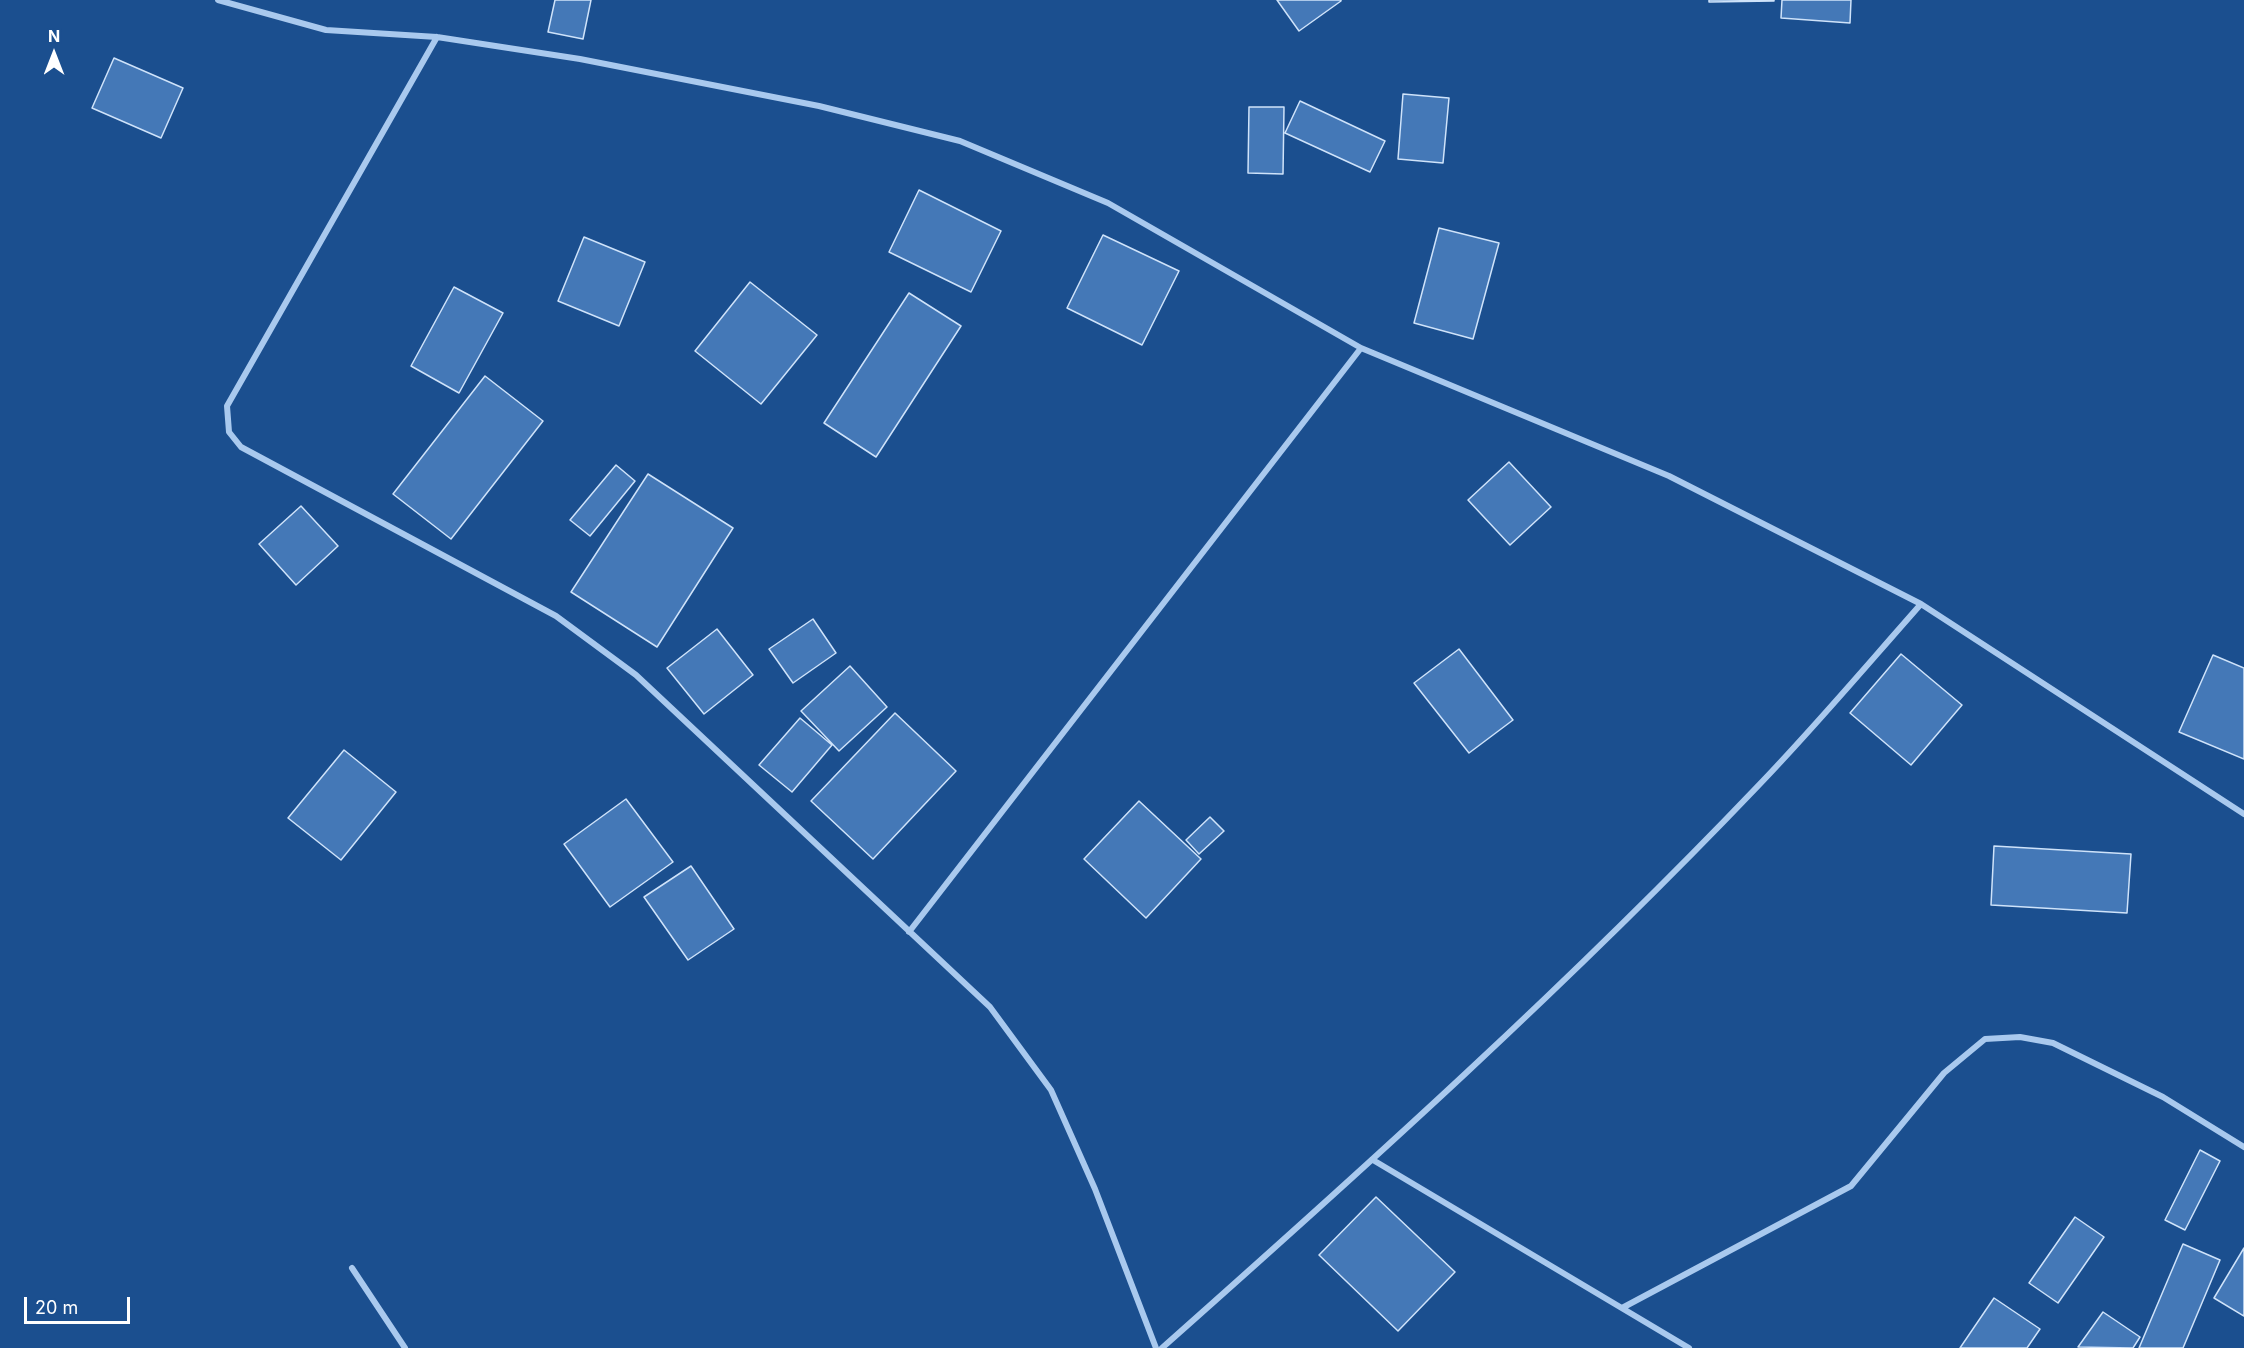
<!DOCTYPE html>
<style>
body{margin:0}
#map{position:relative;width:2244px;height:1348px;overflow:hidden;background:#1b4f8f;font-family:Inter,sans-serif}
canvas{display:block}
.north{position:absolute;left:24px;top:24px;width:60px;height:60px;-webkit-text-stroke:4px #1b4f8f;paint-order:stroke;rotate:0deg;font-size:16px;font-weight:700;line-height:24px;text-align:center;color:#fff}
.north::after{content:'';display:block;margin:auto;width:21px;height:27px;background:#fff;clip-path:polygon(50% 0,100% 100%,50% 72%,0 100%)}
.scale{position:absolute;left:24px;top:1297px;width:106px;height:27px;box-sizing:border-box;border:3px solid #fff;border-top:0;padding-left:8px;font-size:18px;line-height:21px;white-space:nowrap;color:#fff;-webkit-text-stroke:4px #1b4f8f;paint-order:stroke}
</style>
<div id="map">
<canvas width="2244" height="1348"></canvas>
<div class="north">N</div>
<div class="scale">20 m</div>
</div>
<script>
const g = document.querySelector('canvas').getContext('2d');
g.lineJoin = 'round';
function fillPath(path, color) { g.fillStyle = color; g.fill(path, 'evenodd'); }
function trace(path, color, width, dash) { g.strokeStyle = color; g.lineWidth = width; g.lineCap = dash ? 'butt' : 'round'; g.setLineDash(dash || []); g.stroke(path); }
const building = new Path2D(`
 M555 0H591L583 39 548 32Z
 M1277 0H1341V1L1299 31Z
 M1709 0H1774V1L1709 2Z
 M1782 0H1851L1850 23 1781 18Z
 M114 58 183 88 161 138 92 108Z
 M1403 94 1449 98 1443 163 1398 159Z
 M1300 101 1385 141 1370 172 1285 133Z
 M1249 107H1284L1283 174 1248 173Z
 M919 190 1001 231 971 292 889 252Z
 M1439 228 1499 243 1473 339 1414 323Z
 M1103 235 1179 271 1142 345 1067 308Z
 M584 237 645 262 619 326 558 301Z
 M750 282 817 335 761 404 695 351Z
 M454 287 503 313 459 393 411 366Z
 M909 293 961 326 876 457 824 423Z
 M485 376 543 421 451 539 393 494Z
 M1509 462 1551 507 1510 545 1468 500Z
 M616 465 635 481 590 536 570 520Z
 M648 474 733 528 657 647 571 592Z
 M301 506 338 546 296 585 259 544Z
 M813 619 836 653 793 683 769 649Z
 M717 629 753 675 704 714 667 668Z
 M1459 649 1513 720 1469 753 1414 683Z
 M1901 654 1962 705 1911 765 1850 713Z
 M2213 655 2244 668V759L2179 732Z
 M850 666 887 707 839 751 801 711Z
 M895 713 956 771 873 859 811 801Z
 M800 718 832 745 792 792 759 765Z
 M344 750 396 792 341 860 288 818Z
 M626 799 673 862 610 907 564 844Z
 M1139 801 1201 859 1146 918 1084 859Z
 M1210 817 1224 831 1199 854 1186 840Z
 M1994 846 2131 854 2127 913 1991 905Z
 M691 866 734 929 688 960 644 897Z
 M2200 1150 2220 1161 2185 1230 2165 1220Z
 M1376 1197 1455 1272 1398 1331 1319 1255Z
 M2075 1217 2104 1237 2058 1303 2029 1283Z
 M2183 1244 2220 1260 2183 1348H2139Z
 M2244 1248V1316L2214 1298Z
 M1994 1298 2040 1329 2027 1348H1960Z
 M2103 1312 2140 1337 2133 1348 2078 1347Z`);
fillPath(building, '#4478b7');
trace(building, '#cfe3fa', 1.5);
trace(new Path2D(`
 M218 0 326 30 437 37 580 59 819 106 960 141 1108 203 1361 348 909 932
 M437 37 227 406 229 432 241 447 556 616 636 675 990 1007 1051 1090 1095 1189 1156 1348
 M1361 348 1669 476 1921 604 2244 814
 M1373 1160 1689 1348
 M352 1268 405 1348
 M1622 1308 1851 1186 1944 1073 1985 1039 2020 1037 2053 1043 2163 1097 2244 1147
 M1162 1348C1366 1167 1569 984 1757 787 1814 728 1867 665 1921 604`), '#a9c9ee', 6);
</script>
